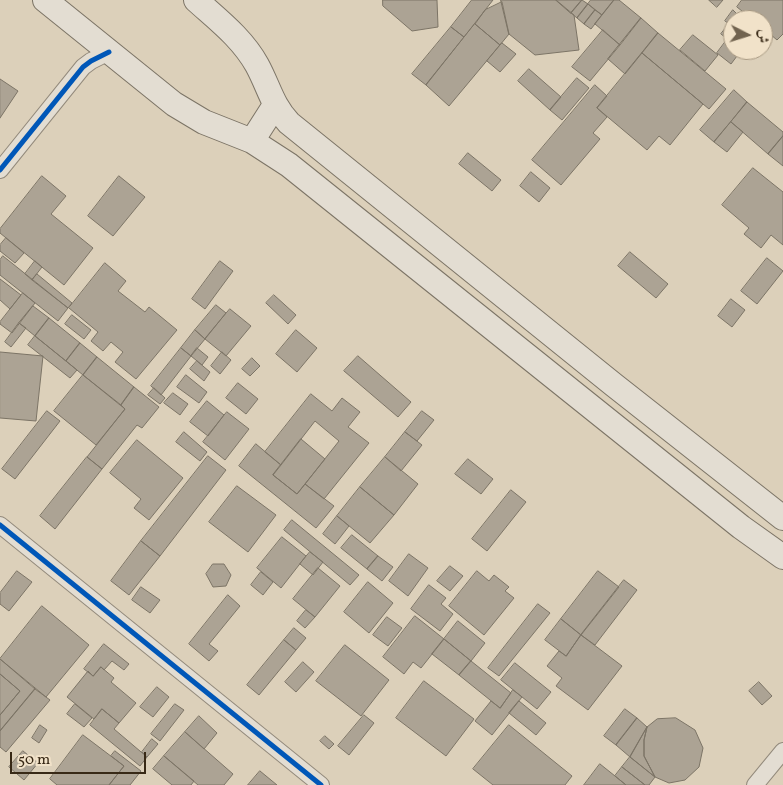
<!DOCTYPE html>
<meta charset="utf-8">
<style>
body{margin:0}
#map{position:relative;width:783px;height:785px;overflow:hidden;background:#dcd0ba;font-family:Vollkorn,Amiri,serif}
canvas{display:block}
.north{position:absolute;left:723px;top:10px;width:50px;height:50px;box-sizing:border-box;background:#f1e2c9;border:1px solid #a79881;border-radius:50%;rotate:95deg;font-size:14px;font-weight:700;line-height:20px;text-align:center;color:#382916}
.north::after{content:'';display:block;margin:auto;width:18px;height:22px;background:#71634f;clip-path:polygon(50% 0,100% 100%,50% 72%,0 100%)}
.scale{position:absolute;left:10px;top:752px;width:136px;height:22px;box-sizing:border-box;border:2px solid #382916;border-top:0;padding-left:6px;font-size:15px;line-height:18px;white-space:nowrap;color:#382916;-webkit-text-stroke:4px #f1e2c9;paint-order:stroke}
</style>
<div id="map">
<canvas width="783" height="785"></canvas>
<div class="north">ش</div>
<div class="scale">50 m</div>
</div>
<script>
const g = document.querySelector('canvas').getContext('2d');
g.lineJoin = 'round';
function fillPath(path, color) { g.fillStyle = color; g.fill(path, 'evenodd'); }
function trace(path, color, width, dash) { g.strokeStyle = color; g.lineWidth = width; g.lineCap = dash ? 'butt' : 'round'; g.setLineDash(dash || []); g.stroke(path); }
const building = new Path2D(`
 M383 0H437L438 27 412 31 383 6Z
 M472 0H493L464 37 451 27Z
 M501 0H556L574 15 579 50 535 55 509 34Z
 M556 0H582L571 13Z
 M582 0 588 4 577 18 571 13Z
 M591 0H614L602 15 588 4Z
 M614 0H619L641 18 620 45 595 24Z
 M709 0H723L717 7Z
 M742 0H783V34L777 40 763 28V20H753L737 7Z
 M502 2 509 34 500 45 475 24 485 10Z
 M588 4 595 10 584 24 577 18Z
 M595 10 602 15 591 29 584 24Z
 M733 10 737 14 729 24 725 21Z
 M737 14 745 20H733V39L731 42 721 34Z
 M641 18 658 33 625 74 608 59Z
 M475 24 500 45 449 106 426 85Z
 M451 27 464 37 426 85 412 74Z
 M603 30 620 45 590 81 572 67Z
 M658 33 726 89 709 109 642 53Z
 M693 35 718 55 705 71 680 50Z
 M726 41 733 46V50L740 52 731 64 717 53Z
 M502 43 516 54 500 72 487 61Z
 M642 53 703 104 670 145 659 136 647 150 597 108Z
 M529 69 561 97 550 110 518 81Z
 M577 78 589 88 562 120 550 110Z
 M0 79 18 91 0 118Z
 M595 85 607 96 597 108 607 117 593 133 600 139 561 185 532 160Z
 M734 90 747 102 714 142 700 130Z
 M747 102 783 132V136L768 154 731 122Z
 M731 122 743 132 727 152 714 142Z
 M783 136V166L768 154Z
 M468 153 501 180 492 191 459 164Z
 M753 168 783 192V245L771 235 761 248 744 234 749 228 722 205Z
 M531 172 550 188 539 202 520 186Z
 M42 176 66 196 51 214 93 248 64 285 0 233V229Z
 M119 176 145 197 113 236 88 216Z
 M6 238 24 253 15 263 0 251V245Z
 M630 252 668 284 656 298 618 266Z
 M3 256 68 308 58 321 0 275V260Z
 M767 258 783 271 757 304 741 291Z
 M35 261 42 267 32 280 25 274Z
 M220 261 233 271 205 309 192 299Z
 M105 263 126 281 118 291 145 312 149 307 177 330 136 379 115 362 123 352 111 342 103 351 91 341 98 332 69 308Z
 M37 274 72 303 68 308 32 280Z
 M0 279 21 295 10 309 0 300Z
 M23 293 35 303 12 333 0 324V322Z
 M274 295 296 315 288 324 266 303Z
 M731 299 745 310 732 327 718 316Z
 M216 305 226 313 205 339 195 330Z
 M33 306 49 318 35 336 19 323Z
 M230 309 251 326 226 356 205 339Z
 M72 315 91 330 84 339 65 324Z
 M49 318 80 343 66 361 35 336Z
 M19 323 26 328 11 347 5 342Z
 M195 330 205 339 191 356 181 348Z
 M296 330 317 348 297 372 276 354Z
 M35 336 77 370 70 378 28 345Z
 M80 343 97 357 83 375 66 361Z
 M181 348 191 356 161 395 151 386Z
 M197 348 208 357 202 365 191 356Z
 M0 352 43 356 36 421 0 418Z
 M222 352 231 360 220 374 211 366Z
 M358 356 411 402 398 417 344 371Z
 M97 357 134 387 121 405 83 375Z
 M252 358 260 366 250 376 242 369Z
 M197 361 210 372 204 381 190 369Z
 M83 375 125 409 96 445 54 411Z
 M186 375 207 392 199 403 177 387Z
 M238 383 258 399 246 414 226 398Z
 M134 387 159 407 142 428 137 425 102 469 87 457 125 409 121 405Z
 M154 388 165 398 160 404 148 395Z
 M173 393 188 404 180 415 164 403Z
 M311 394 332 411 342 398 360 412 348 427 369 443 324 499 305 484 339 441 315 421 281 465 265 452Z
 M207 401 224 415 208 436 190 422Z
 M47 411 60 421 15 479 2 469Z
 M422 411 434 420 417 441 405 432Z
 M227 412 249 429 225 460 203 442Z
 M184 432 207 452 200 461 176 442Z
 M405 432 422 445 401 471 385 457Z
 M301 439 325 459 297 494 273 475Z
 M137 440 183 478 149 520 134 508 141 499 110 473Z
 M256 444 281 465 273 475 297 494 305 484 334 506 316 528 239 466Z
 M208 456 226 470 160 556 141 541Z
 M87 457 102 469 55 529 40 516Z
 M385 457 418 484 394 515 360 487Z
 M468 459 493 479 481 494 455 474Z
 M237 486 276 515 248 552 209 522Z
 M360 487 394 515 370 543 337 516Z
 M511 490 526 502 487 551 472 539Z
 M337 516 349 526 335 544 323 534Z
 M292 520 359 575 350 585 284 530Z
 M352 535 378 556 367 569 341 548Z
 M282 537 306 556 281 588 257 568Z
 M141 541 160 556 129 595 111 581Z
 M310 552 323 562 313 575 300 564Z
 M409 554 428 568 408 596 389 581Z
 M378 556 393 567 382 581 367 569Z
 M213 564H224L231 575 226 586 213 587 206 574Z
 M450 566 463 576 450 591 437 581Z
 M318 568 340 586 315 617 293 599Z
 M17 571 32 582 9 611 0 604V593Z
 M477 571 489 581 494 575 509 587 505 591 514 598 484 635 449 606Z
 M598 571 619 587 581 635 561 619Z
 M261 572 273 582 263 595 251 585Z
 M624 580 637 590 595 645 581 635Z
 M368 582 393 603 369 633 344 612Z
 M429 585 446 598 441 604 453 614 440 631 411 609Z
 M141 587 160 600 150 613 132 600Z
 M228 595 240 606 209 644 218 651 209 661 189 644Z
 M538 604 550 613 499 676 488 668Z
 M42 606 89 645 46 697 0 659Z
 M306 610 315 617 305 628 297 621Z
 M415 616 444 639 421 668 413 662 404 674 383 657Z
 M387 617 402 628 388 646 373 635Z
 M561 619 581 635 566 656 545 640Z
 M458 621 485 643 471 661 444 639Z
 M294 628 306 638 296 650 284 640Z
 M581 635 622 666 588 710 556 686 562 678 547 666 559 651 566 656Z
 M444 639 471 661 459 675 432 654Z
 M284 640 296 650 259 695 247 685Z
 M104 644 129 664 124 670 112 661 104 670 101 667 93 676 84 669Z
 M345 645 389 680 361 716 316 681Z
 M0 659 35 689 0 731V715L20 691 0 674Z
 M471 661 511 693 500 708 459 675Z
 M303 662 314 672 296 692 285 682Z
 M515 663 551 692 537 709 501 680Z
 M101 667 114 678 111 682 136 703 119 723 102 709 94 719 67 697 88 671 93 676Z
 M0 674 20 691 0 715Z
 M424 681 474 719 446 756 396 718Z
 M759 682 772 696 762 705 749 691Z
 M157 687 169 697 153 717 140 707Z
 M35 689 50 700 6 752 0 747V731Z
 M513 690 522 697 492 735 475 721 491 701 500 708Z
 M519 701 546 723 536 735 509 713Z
 M75 704 92 718 84 727 67 714Z
 M175 704 184 710 160 741 151 734Z
 M102 709 119 723 114 729 147 757 140 766 90 725Z
 M625 709 637 718 616 745 604 736Z
 M364 715 374 723 349 755 338 746Z
 M199 716 217 733 204 749 185 732Z
 M637 718 647 727 630 757 616 745Z
 M676 718 695 730 703 748 699 767 685 780 669 783 655 777 644 756V740L647 727 657 719Z
 M40 725 47 730 39 743 32 738Z
 M509 725 572 776 565 785H493L473 769Z
 M647 727 644 740V756L655 777 630 757Z
 M185 732 233 774 224 785H198L164 756Z
 M83 735 124 766 109 785H57L50 779Z
 M325 736 334 744 329 749 320 741Z
 M152 739 158 744 147 757 142 752Z
 M23 751 38 763 24 780 9 767Z
 M115 751 141 771 130 785H109L124 766 111 756Z
 M164 756 194 781 191 785H172L153 769Z
 M630 757 655 777 649 785H645L622 767Z
 M600 764 615 776 626 785H584Z
 M622 767 645 785H626L615 776Z
 M260 771 277 785H248Z`);
fillPath(building, '#aca394');
trace(building, '#7c7466', 1);
const minor = new Path2D(`
 M0 170 83 67 91 61 109 52
 M0 525 321 785
 M755 785 783 751`);
const secondary = new Path2D(`
 M45 0 174 104 204 122 252 141 289 165 741 527 783 557
 M196 0C218 20 242 38 257 65 269 87 272 105 289 123L614 385 783 518
 M252 141 275 105`);
trace(minor, '#938a7c', 18);
trace(secondary, '#7c7466', 26);
trace(minor, '#e3ddd2', 16);
trace(secondary, '#e3ddd2', 24);
trace(new Path2D(`
 M0 170 83 67 91 61 109 52
 M0 525 321 785`), '#0057b8', 5);
</script>
